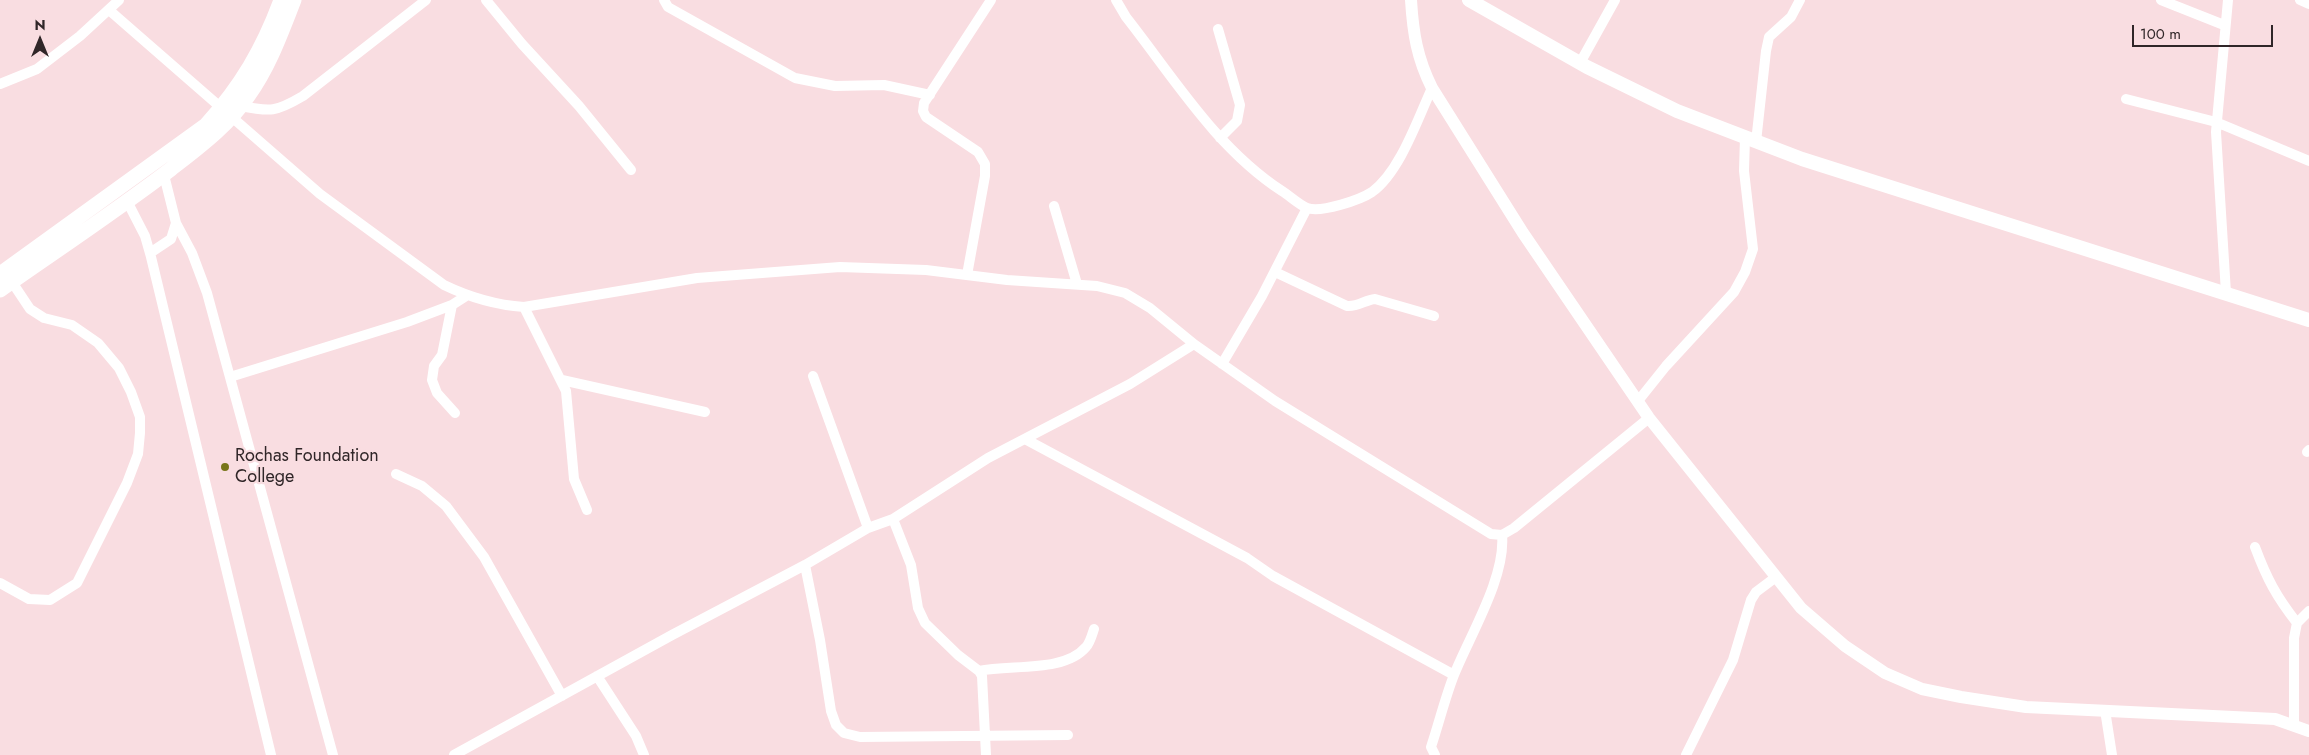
<!DOCTYPE html>
<style>
body{margin:0}
#map{position:relative;width:2309px;height:755px;overflow:hidden;background:#f9dde1;font-family:Jost,sans-serif}
canvas{display:block}
.north{position:absolute;left:15px;top:15px;width:50px;height:50px;-webkit-text-stroke:4px #f9dde1;paint-order:stroke;rotate:0deg;font-size:14px;font-weight:700;line-height:20px;text-align:center;color:#302628}
.north::after{content:'';display:block;margin:auto;width:18px;height:22px;background:#302628;clip-path:polygon(50% 0,100% 100%,50% 72%,0 100%)}
.scale{position:absolute;left:2132px;top:25px;width:141px;height:22px;box-sizing:border-box;border:2px solid #302628;border-top:0;padding-left:6px;font-size:15px;line-height:18px;white-space:nowrap;color:#302628;-webkit-text-stroke:4px #f9dde1;paint-order:stroke}
</style>
<div id="map">
<canvas width="2309" height="755"></canvas>
<div class="north">N</div>
<div class="scale">100 m</div>
</div>
<script>
const g = document.querySelector('canvas').getContext('2d');
g.lineJoin = 'round';
function trace(path, color, width, dash) { g.strokeStyle = color; g.lineWidth = width; g.lineCap = dash ? 'butt' : 'round'; g.setLineDash(dash || []); g.stroke(path); }
function write(font, color, halo, rows, align = 'center') {
  g.font = font + ' Jost,sans-serif'; g.lineWidth = 4.5; g.setLineDash([]); g.textBaseline = 'middle'; g.strokeStyle = halo; g.fillStyle = color; for (const [text, x, y, turn = 0] of rows) {
    g.save(); g.translate(x, y); g.rotate((+turn || 0) * Math.PI / 180); g.textAlign = isNaN(turn) ? turn : align; if (halo) g.strokeText(text, 0, 0); g.fillText(text, 0, 0); g.restore();
  }
}
trace(new Path2D(`
 M486 0 522 44 579 106 631 170
 M664 0 668 7 795 78 835 86 884 85 930 95
 M1116 0 1126 17C1174 78 1216 148 1282 191 1290 196 1298 204 1307 208 1321 213 1360 200 1372 192 1400 172 1418 118 1432 88
 M2161 0 2224 25
 M2300 0 2309 4
 M109 10 320 194 444 285C471 298 495 305 524 307L697 278 840 267 926 270 1007 280 1097 286 1125 293 1150 308 1194 344 1275 401 1491 534 1502 535 1514 528 1649 418
 M1218 29 1240 105 1237 121 1220 138
 M1580 63 1615 0
 M0 84 37 69 80 36 119 0
 M2126 99 2216 122 2309 161
 M240 106C271 112 276 112 303 96L426 0
 M1756 142 1766 51 1769 37 1791 17 1800 0
 M164 175 176 223 192 253 207 293 333 755
 M127 201 145 236 151 257 271 755
 M1054 206 1077 284
 M150 253 171 239 176 223
 M1275 272 1347 306C1358 307 1365 300 1375 299L1434 316
 M967 275 985 176V164L978 152 926 117 923 111 924 103 991 0
 M2226 293 2216 132 2228 0
 M452 305 442 355 434 366 432 380 437 393 455 413
 M524 307 566 391 574 479 587 510
 M1222 364 1262 296 1307 208
 M813 376 868 528
 M230 377 407 322 452 305 466 296
 M562 380 705 412
 M1638 401 1666 366 1734 292 1745 272 1753 249 1744 171 1745 137
 M1025 439 1247 558 1273 576 1454 675
 M2307 452 2309 450
 M396 474 422 486 446 506 484 557 562 696
 M893 519 911 565 918 608 925 623 958 655 979 671 982 676 986 755
 M2255 547C2267 579 2276 596 2297 623
 M805 565 820 640 831 711 836 725 844 733 860 737 1068 735
 M0 583 29 599 50 600 77 583 127 483 138 454 140 433V417L131 392 119 368 98 343 72 325 44 318 30 309 12 282
 M979 671C1011 664 1064 673 1086 647 1090 643 1092 635 1094 629
 M597 676 636 736 644 755
 M2105 710 2112 755
 M2294 725V638L2297 623 2309 611
 M454 755 672 635 805 565 868 528 893 519 988 458 1130 384 1194 344
 M1435 755 1431 747C1439 723 1445 698 1454 675 1470 635 1506 577 1502 535
 M1686 755 1733 660 1751 600 1756 592 1776 577`), '#fff', 10);
trace(new Path2D(`
 M1411 0C1413 33 1417 58 1432 88L1523 233 1649 418 1801 608 1845 646 1885 673 1922 689 1961 697 2026 707 2275 719 2309 731`), '#fff', 12);
trace(new Path2D(`
 M1469 0 1587 67 1677 111 1802 159 2309 320`), '#fff', 14);
trace(new Path2D(`
 M0 274 206 125C241 86 263 49 281 0
 M0 290C57 250 116 211 171 169 199 147 228 126 248 96 269 67 281 33 294 0`), '#fff', 15);
for (const [x, y, r, color] of [
 [225,467,5,"#787519"]
]) { const dot = new Path2D(); dot.arc(x, y, r, 0, 2 * Math.PI); g.fillStyle = color; g.fill(dot); trace(dot, '#f9dde1', 2); }
write('18px', '#302628', '#f9dde1', [
 ["Rochas Foundation",235,457],
 ["College",235,478]
], 'left');
</script>
